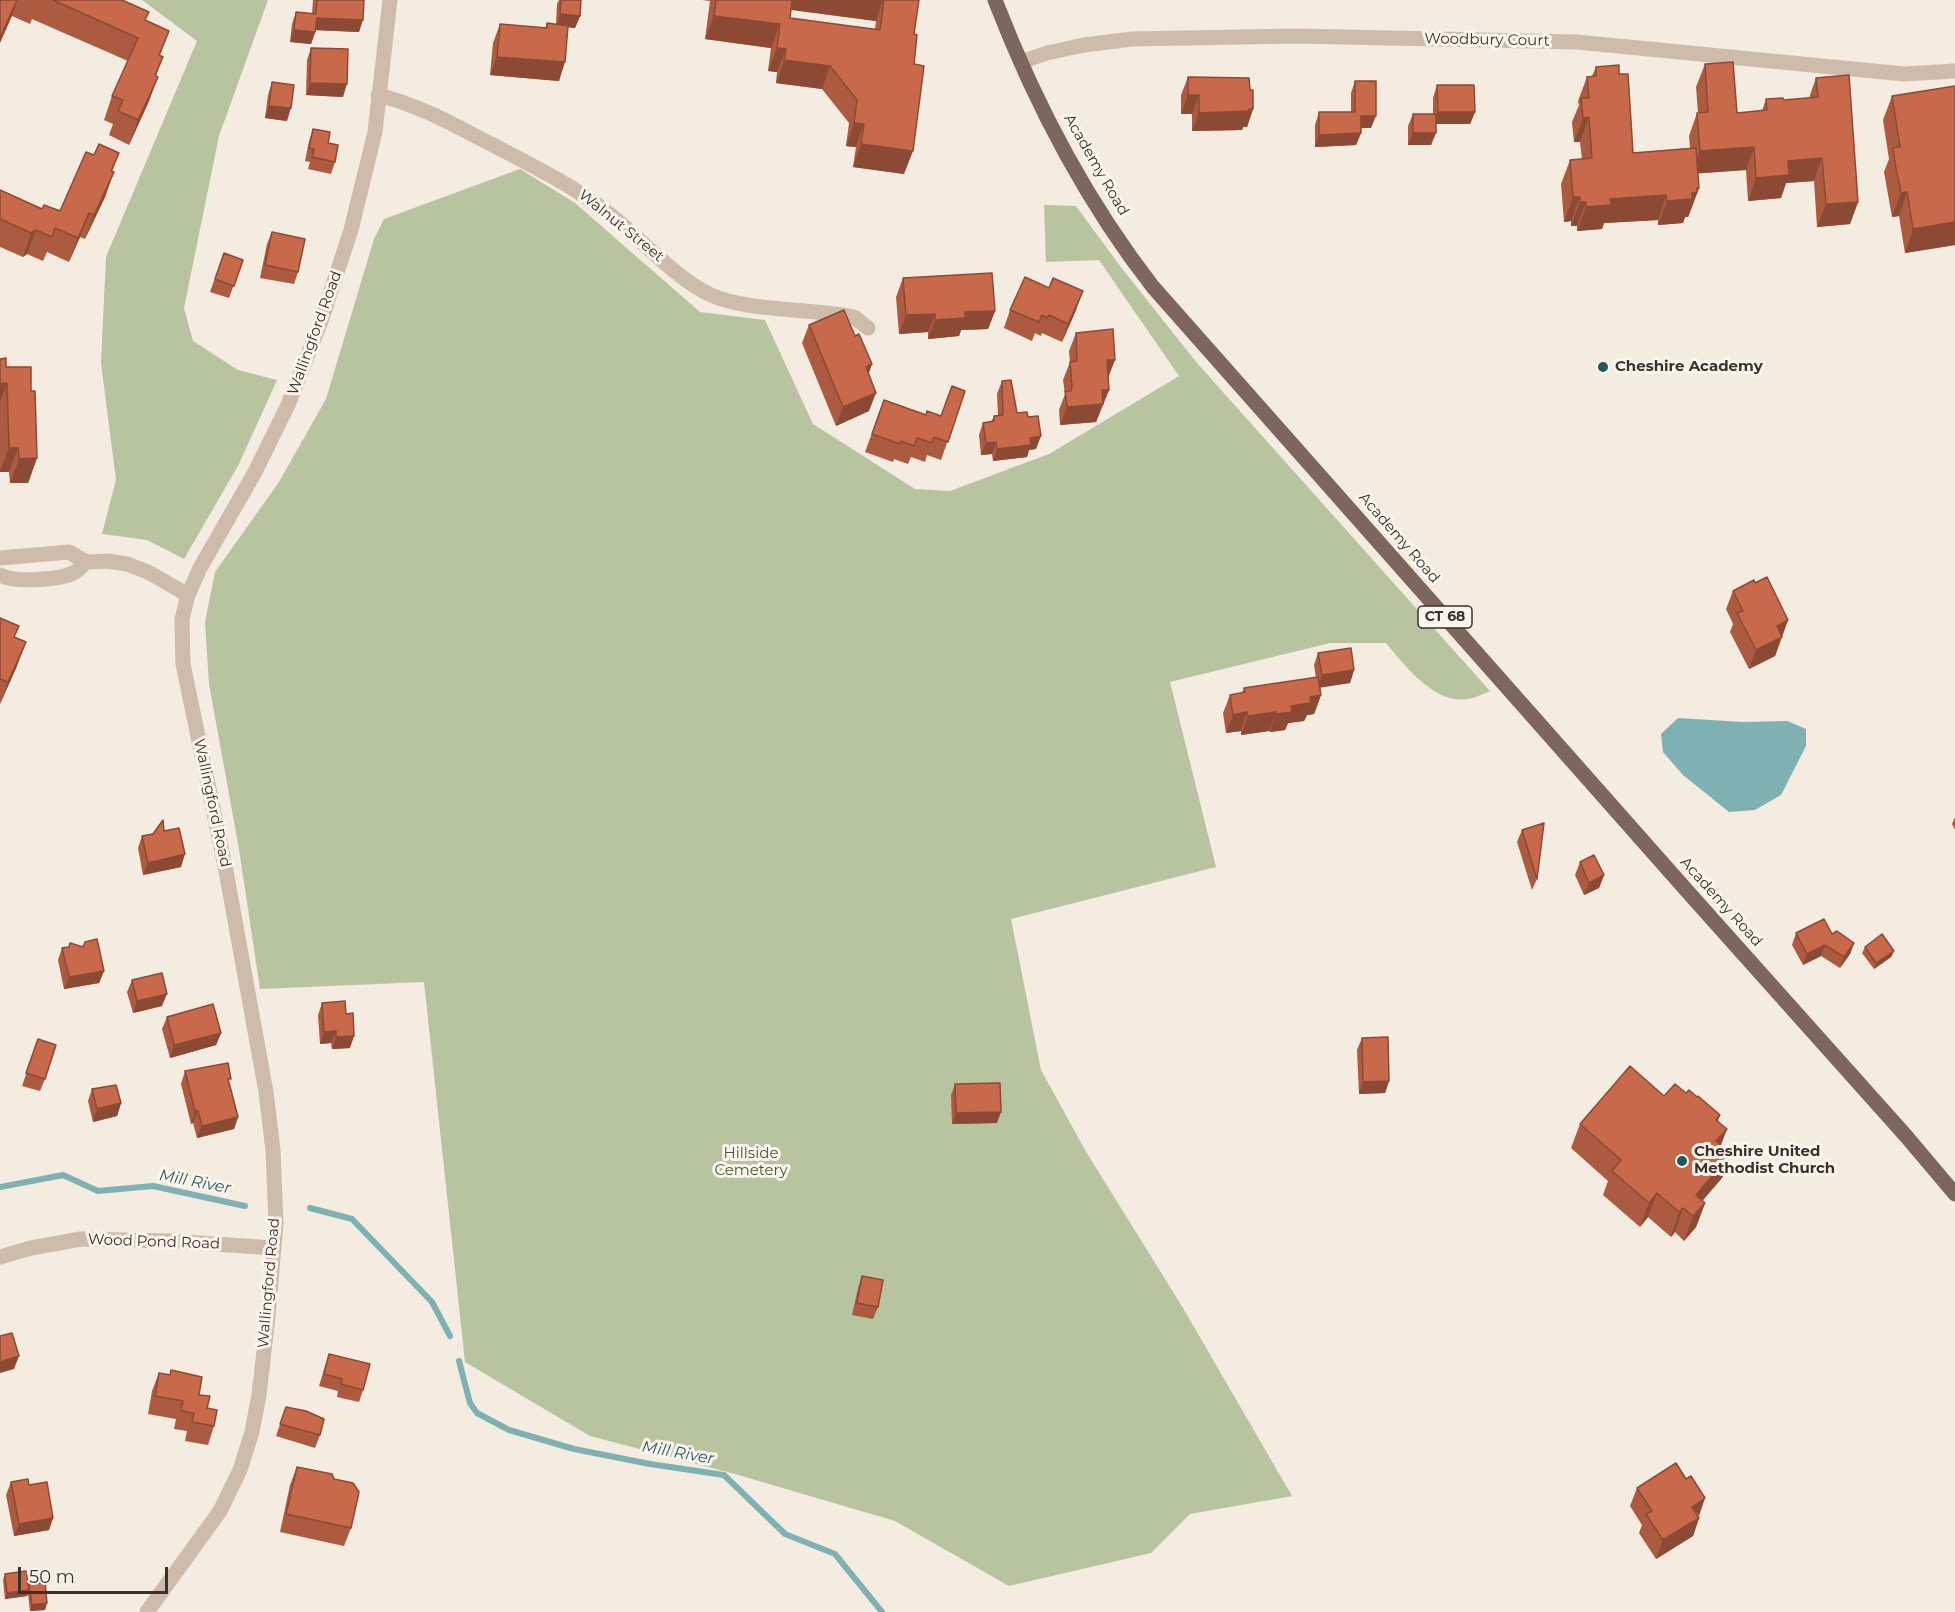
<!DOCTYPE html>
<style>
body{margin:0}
#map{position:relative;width:1955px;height:1612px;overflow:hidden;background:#f4ebe1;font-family:Montserrat,sans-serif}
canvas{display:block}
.scale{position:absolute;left:18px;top:1567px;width:150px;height:27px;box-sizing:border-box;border:3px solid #3b302b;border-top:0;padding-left:8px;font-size:18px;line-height:21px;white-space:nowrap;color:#3b302b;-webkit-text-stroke:4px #fbf5ee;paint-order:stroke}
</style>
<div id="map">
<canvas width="1955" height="1612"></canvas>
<div class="scale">50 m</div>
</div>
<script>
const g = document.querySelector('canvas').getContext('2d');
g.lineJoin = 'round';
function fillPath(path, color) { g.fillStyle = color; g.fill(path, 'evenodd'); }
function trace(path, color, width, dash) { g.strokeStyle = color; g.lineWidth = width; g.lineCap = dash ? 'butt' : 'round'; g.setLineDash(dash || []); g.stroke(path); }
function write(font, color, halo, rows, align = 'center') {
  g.font = font + ' Montserrat,sans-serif'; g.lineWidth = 6; g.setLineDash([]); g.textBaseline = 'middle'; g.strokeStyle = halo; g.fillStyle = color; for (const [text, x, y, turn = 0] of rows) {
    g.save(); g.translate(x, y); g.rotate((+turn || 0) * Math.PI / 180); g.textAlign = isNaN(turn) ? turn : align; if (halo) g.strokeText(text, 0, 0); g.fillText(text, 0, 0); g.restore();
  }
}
fillPath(new Path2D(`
 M142 0H268L219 136 184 308 193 341 238 370 277 380 239 464 184 559 147 540 102 534 116 480 101 363 106 257 197 41Z
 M520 169 575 203 700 312 765 320 813 424 915 489 950 491 1049 454 1179 376 1099 260 1046 262 1044 205 1076 206 1120 266 1197 363 1490 691C1483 694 1475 698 1468 699 1435 705 1405 666 1386 643H1330L1170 682 1216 867 1011 919 1041 1070 1085 1150 1183 1308 1292 1496 1190 1514 1151 1553 1009 1586 895 1521 735 1474 590 1436 465 1362 424 982 260 989 239 849 209 684 205 622 215 572 279 482 326 399 374 239 384 219Z`), '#b8c4a0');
fillPath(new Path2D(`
 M1678 718 1743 722 1787 721 1806 729V746L1781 795 1755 810 1729 812 1683 775 1663 752 1661 734Z`), '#7fb0b2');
trace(new Path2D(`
 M0 1187 63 1175 98 1191 153 1186 245 1206
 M310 1208 352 1219 432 1302 450 1336
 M459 1361 470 1403 477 1413 509 1430 574 1449 650 1464 724 1475 785 1534 835 1554 882 1612`), '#7fb0b2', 6);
trace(new Path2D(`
 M1021 62 1047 53 1084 45 1132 39 1296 36 1577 42 1904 74 1955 71
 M378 95C419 105 454 125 491 144 531 165 572 185 608 213 639 237 676 279 711 295 749 312 811 308 854 317L868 328
 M0 558 69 552 86 562 108 561 127 564 148 572 188 595
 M0 575C13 583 62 580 75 572 79 570 83 565 86 562
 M0 1257 31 1248 81 1239 170 1241 274 1248
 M147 1612 220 1511 240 1470 252 1432 259 1395 268 1316 276 1223 273 1150 266 1092 226 871 183 664 182 619 188 595 200 568 255 472 288 405 321 321 351 230 375 132 390 0`), '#cdbbac', 15);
trace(new Path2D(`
 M995 0C1034 101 1086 201 1153 287L1688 892 1906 1136 1955 1194`), '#7d675c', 15);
fillPath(new Path2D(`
 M0 0H122L146 20 160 56 163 57 156 76 149 101 129 145 109 135 113 124 104 120 112 96 128 61 32 19 30 24 12 16Z
 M313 0H364L359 32 316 30 311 44 290 42 292 24 296 12 312 14Z
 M559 0H581L580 16 575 28 568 27 559 81 490 75 493 43 500 24 545 28 547 23 556 24 557 4Z
 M702 0H919L914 34V64L904 174 853 167 856 147 846 146 849 123 822 89 776 83 777 72 768 71 771 48 705 39 710 1ZM791 10 876 21 875 29 790 18Z
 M311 48 343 97 306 95 307 60Z
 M1705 64 1737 113 1762 111 1766 99 1784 100 1809 98 1816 78 1858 202 1850 224 1817 227 1814 181 1786 183 1781 198 1748 201 1746 170 1698 173 1699 188 1690 212 1688 217H1685L1683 223 1658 225V220L1604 223 1602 229 1577 231V226H1571V221L1564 222 1561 184 1570 160 1582 159 1580 142H1574L1572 122 1579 105 1578 101 1587 77 1592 76 1596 67 1619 74 1633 153 1690 148 1689 136 1697 113H1698L1696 87Z
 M1188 77 1250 90 1253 109 1247 127H1243L1242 130 1192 131V114H1181V95Z
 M1355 81 1371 128H1361V133L1356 145 1315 147V125L1319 112H1351V93Z
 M272 82 287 121 265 118 268 95Z
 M1437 85 1475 112 1470 124H1436L1431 145H1408V126L1413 114H1433V98Z
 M1955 86V245L1905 253 1899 216 1892 217 1884 172 1889 159 1883 120 1892 96Z
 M313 129 335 162 331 174 308 169 310 162 305 161 309 141Z
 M119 153 112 172 105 197 85 239 80 237 69 262 47 252 43 261 27 254 23 257 0 247V190L42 209 60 211 94 155Z
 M272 232 298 272 294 284 260 278 267 244Z
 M224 253 243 260 229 298 210 292Z
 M903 278 995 311 988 329 961 330 959 336 928 339V332L899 334 896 297Z
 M1010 310H1076L1062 342 1042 333 1041 336 1035 333 1032 341 1004 328Z
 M809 325 869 374V411L836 426 802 343Z
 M1076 333 1108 378 1109 390 1096 422 1060 425 1059 410 1065 394 1063 380 1070 362 1069 351Z
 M0 359 6 367 31 391 37 458 28 483H10L9 472H0Z
 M1002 381 1017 413 1028 417 1036 449 1029 450 1027 457 993 461 992 454 981 455 979 435 983 423 991 422 994 416 998 415 997 394Z
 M965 391 941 460 927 455 925 462 911 457 908 464 894 459 893 462 865 452 884 400 926 415 941 416Z
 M1755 583 1788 620 1775 656 1749 669 1730 632 1733 624 1726 609 1733 591Z
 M0 618 15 637 17 666 0 704Z
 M1318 653 1354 670 1350 683 1320 687 1321 695 1314 714 1307 715 1304 721 1288 723 1285 730 1270 732 1269 731 1241 735V731L1226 733 1223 713 1230 695 1242 693 1244 688 1316 678 1314 665Z
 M1955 817V830L1952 824Z
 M1522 830 1537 879 1532 890 1517 842Z
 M164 831 181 867 143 875 138 848 142 836Z
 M1580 862 1604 875 1599 888 1584 895 1575 875Z
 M1796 933 1832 934 1854 943 1850 954 1840 968 1821 956 1803 965 1792 945Z
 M1865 947 1894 951 1891 957 1874 969 1862 953Z
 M62 948 104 971 99 983 64 989 58 960Z
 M132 980 162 1006 133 1013 127 992Z
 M322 1003 350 1048 332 1049 331 1043 320 1044 318 1015Z
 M167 1017 221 1033 216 1045 170 1058 162 1029Z
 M1362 1038 1389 1081 1385 1093 1359 1094 1357 1050Z
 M38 1039 45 1079 40 1091 22 1086Z
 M185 1071 230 1084 238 1117 234 1129 197 1138 193 1123 191 1124 181 1084Z
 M955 1084 997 1123 952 1124 951 1095Z
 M92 1089 121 1103 117 1116 93 1122 88 1101Z
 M1686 1093 1720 1115 1718 1121 1721 1145 1731 1154 1722 1178 1702 1201 1705 1203 1696 1227 1684 1241 1675 1232 1671 1237 1648 1217 1640 1227 1603 1195 1608 1181 1571 1148 1580 1124 1664 1096Z
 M862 1276 878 1307 873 1319 852 1315 858 1288Z
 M329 1354 363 1390 359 1402 337 1397 338 1391 319 1386 325 1366Z
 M171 1370 199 1395 207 1408 214 1426 208 1445 185 1441 187 1431 174 1429 176 1419 148 1414 152 1391 159 1373 170 1375Z
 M286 1407 320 1435 315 1448 276 1436Z
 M297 1467 351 1528 344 1546 280 1532 290 1485Z
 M11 1482 29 1485 53 1518 49 1530 14 1536 6 1495Z
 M1637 1488 1698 1516 1699 1518 1693 1536 1656 1559 1639 1533 1642 1525 1630 1506Z
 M5 1574 28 1586 29 1584 47 1603 45 1610 30 1611 28 1594 27 1596 5 1599 3 1580Z`), '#ac5a40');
fillPath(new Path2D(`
 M17 0 12 16 0 43V38Z
 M789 0H883L876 21 786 9Z
 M560 14 580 16 575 28 556 26Z
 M714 16 780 24 771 48 705 39Z
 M317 18 363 20 359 32 313 30Z
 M294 30 315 32 311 44 290 42Z
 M169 31 160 55 150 79 159 55Z
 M777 48 786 49 777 72 768 71Z
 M497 57 565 62 559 81 490 75Z
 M784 60 830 66 822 89 776 83Z
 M158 77 149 101 129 145 138 120Z
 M310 83 347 84 343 97 306 95Z
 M1188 95H1199L1192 114H1181Z
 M269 106 291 108 287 121 265 118Z
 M1249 109H1253L1247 127H1243L1242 130 1192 131 1199 113Z
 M1438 112H1475L1470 124H1433Z
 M1361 116H1376L1371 128H1357Z
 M1589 117 1580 142H1574L1583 118Z
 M854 123 864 124 856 147 846 146Z
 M1361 133 1356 145 1315 147 1319 135Z
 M1413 133H1436L1431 145H1408Z
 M861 144 913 151 904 174 853 167Z
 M1754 147 1746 170 1691 174 1700 151Z
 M1822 158 1814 181 1786 183 1781 198 1748 201 1756 178 1788 161Z
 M114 172 105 197 85 239 94 215Z
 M1697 188H1699L1690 212 1688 217H1685L1683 223 1658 225 1667 201 1692 193Z
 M1907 192 1899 216 1892 217 1901 193Z
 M1666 195 1658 220 1604 223 1602 229 1577 231 1586 207 1610 199Z
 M1573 197H1580L1571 221 1564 222Z
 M1580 202H1586L1577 226H1571Z
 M1858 202 1850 224 1817 227 1826 204Z
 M89 213 80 237 69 262 78 238Z
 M1955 222V245L1905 253 1913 229Z
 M36 230 27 254 23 257 31 233Z
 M1083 291 1076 310 1062 342 1068 324Z
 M995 311 988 329 961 330 959 336 928 339 935 320 965 312Z
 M935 314 928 332 899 334 906 315Z
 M1107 360H1115L1108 378Z
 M872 364 866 382V367Z
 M7 383 0 402V384Z
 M1102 390H1109L1096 422 1060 425 1067 407Z
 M876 393 869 411 836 426 843 407Z
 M1041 436 1036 449 1029 450 1027 457 993 461 997 449 1030 438Z
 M996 442 992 454 981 455 986 443Z
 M9 448H18L9 472H0Z
 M37 458 28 483H10L19 459Z
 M1788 620 1775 656 1749 669 1756 650 1777 626Z
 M26 642 17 666 0 704 8 682Z
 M1354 670 1350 683 1318 688 1322 675Z
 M1321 695 1314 714 1307 715 1304 721 1288 723 1285 730 1270 732 1276 714 1291 706 1310 697Z
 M1247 712 1241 731 1226 733 1233 715Z
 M1276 712 1269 731 1241 735 1248 716Z
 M185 854 181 867 143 875 148 863Z
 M1604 875 1599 888 1584 895 1589 883Z
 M1854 943 1850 954 1840 968 1844 957Z
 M1825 945 1821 956 1803 965 1807 954Z
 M1894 951 1891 957 1874 969 1876 963Z
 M104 971 99 983 64 989 69 977Z
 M167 994 162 1006 133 1013 137 1001Z
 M336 1031 331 1043 320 1044 324 1032Z
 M221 1033 216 1045 170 1058 174 1045Z
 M354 1036 350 1048 332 1049 336 1037Z
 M1389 1081 1385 1093 1359 1094 1363 1082Z
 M121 1103 117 1116 93 1122 97 1109Z
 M195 1111H198L193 1123 191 1124Z
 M1001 1112 997 1123 952 1124 956 1113Z
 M238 1117 234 1129 197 1138 202 1126Z
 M1727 1129 1718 1153 1716 1141Z
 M1731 1154 1722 1178 1691 1214 1696 1195Z
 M1657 1193 1648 1217 1640 1227 1649 1203Z
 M1705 1203 1696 1227 1684 1241 1693 1216Z
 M1683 1208 1675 1232 1671 1237 1679 1212Z
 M19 1356 14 1369 0 1373V1362Z
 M1705 1498 1699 1516 1692 1507Z
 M53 1518 49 1530 14 1536 19 1524Z
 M1699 1518 1693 1536 1656 1559 1663 1540Z
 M29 1590 27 1596 5 1599 7 1593Z
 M47 1603 45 1610 30 1611 32 1605Z`), '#8c4a34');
const building = new Path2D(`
 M0 0H17L0 38Z
 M53 0H122L149 12 145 20 169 31 159 55 163 57 155 75 158 77 138 120 118 111 123 100 112 96 138 38Z
 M317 0H364L363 20 317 18 315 32 294 30 296 12 316 14Z
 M561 0H581L580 16 560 14Z
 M716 0H792L790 18 880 30 884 0H919L914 34 917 35 914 64 924 66 913 151 861 144 864 124 854 123 857 100 830 66 784 60 786 49 777 48 780 24 714 16Z
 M547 23 568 26 565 62 497 57 500 24 547 28Z
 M311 48 348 49 347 84 310 83Z
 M1733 62 1737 113 1767 110 1766 99 1783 98 1784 100 1818 97 1816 78 1849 75 1858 202 1826 204 1822 158 1788 161 1789 175 1756 178 1754 147 1700 151 1697 113 1708 112 1705 64Z
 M1619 65V74H1628L1633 153 1696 148 1699 188H1697V192L1692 193V199L1667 201 1666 195 1610 199 1611 205 1586 207V202H1580V197H1573L1570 160 1592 158 1589 117 1583 118 1581 98H1589L1587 77 1596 76V67Z
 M1188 77 1249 78 1250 90H1253V109H1249V111L1199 113V95H1188Z
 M1355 81H1376V116H1361V133L1319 135V112H1355Z
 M272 82 294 85 291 108 269 106Z
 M1437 85H1474L1475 112H1438Z
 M1955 86V222L1913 229 1907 192 1901 193 1896 169 1893 148 1900 147 1892 96Z
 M1413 114H1436V133H1413Z
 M313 129 330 132 328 143 338 145 335 162 312 157 314 149 309 148Z
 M99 144 119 153 111 171 114 172 94 215 89 213 78 238 55 228 52 237 36 230 31 233 0 219V190L42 209 44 205 60 211 86 152 94 155Z
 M272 232 305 239 298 272 265 265Z
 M224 253 243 260 234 286 215 279Z
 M992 273 995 311 965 312V318L935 320V314L906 315 903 278Z
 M1025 277 1049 288 1053 278 1083 291 1068 324 1049 315 1047 318 1042 315 1039 322 1010 310Z
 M844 310 855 336 859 334 872 364 866 367 876 393 843 407 809 325Z
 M1113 329 1115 360H1107L1109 390H1102L1103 404 1067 407 1065 391H1071L1072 386 1070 362 1077 361 1076 333Z
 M6 358V367H31V391H35L37 458 19 459 18 448H9L7 383 0 384V359Z
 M1011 380 1017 413 1027 412 1028 417 1038 416 1041 436 1030 438 1031 445 997 449 996 442 986 443 983 423 994 421V416L1003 415 1002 381Z
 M952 386 965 391 948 442 934 437 932 443 917 438 914 446 901 441 900 444 872 434 884 400 926 415 927 411 941 416Z
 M1767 577 1788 620 1777 626 1782 637 1756 650 1737 613 1743 611 1733 591 1754 580 1755 583Z
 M0 618 19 626 14 637 26 642 8 682 0 679Z
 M1351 648 1354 670 1322 675 1318 653Z
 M1318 677 1321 695 1310 697 1311 703 1291 706 1292 712 1276 714V712L1248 716 1247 712 1233 715 1230 695 1245 692 1244 688Z
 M163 820 164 831 179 828 185 854 148 863 142 836 153 834Z
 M1544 823 1537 879 1522 830Z
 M1594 855 1604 875 1589 883 1580 862Z
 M1824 919 1832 934 1837 931 1854 943 1844 957 1825 945 1807 954 1796 933Z
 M1882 934 1894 951 1876 963 1865 947Z
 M97 939 104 971 69 977 62 948 69 947 70 943 83 947 85 942Z
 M162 973 167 994 137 1001 132 980Z
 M345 1001 346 1014 353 1013 354 1036 336 1037V1031L324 1032 322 1003Z
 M213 1004 221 1033 174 1045 167 1017Z
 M1388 1037 1389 1081 1363 1082 1362 1038Z
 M38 1039 56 1045 45 1079 26 1073Z
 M228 1063 231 1079H228L238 1117 202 1126 198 1111H195L185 1071Z
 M1630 1066 1664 1096 1675 1084 1686 1093 1689 1090 1697 1097 1698 1096 1720 1115 1716 1120 1727 1129 1716 1141 1731 1154 1696 1195 1705 1203 1693 1216 1683 1208 1679 1212 1657 1193 1649 1203 1612 1171 1621 1160 1580 1124Z
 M1000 1083 1001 1112 956 1113 955 1084Z
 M116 1085 121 1103 97 1109 92 1089Z
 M862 1276 883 1280 878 1307 857 1303Z
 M12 1333 19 1356 0 1362V1336Z
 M329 1354 370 1364 363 1390 341 1384 342 1379 324 1374Z
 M171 1370 202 1377 199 1395 210 1396 207 1408 217 1410 214 1426 192 1422 194 1413 181 1411 183 1401 155 1396 159 1373 170 1375Z
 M286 1407 306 1411 324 1419 320 1435 280 1424Z
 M1676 1463 1686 1479 1691 1476 1705 1498 1692 1507 1699 1518 1663 1540 1646 1514 1652 1511 1637 1488Z
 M297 1467 332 1474 334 1479 353 1483 359 1492 351 1528 286 1514Z
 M28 1479 29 1485 47 1482 53 1518 19 1524 11 1482Z
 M26 1571 29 1590 7 1593 5 1574Z
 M45 1582 47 1603 32 1605 29 1584Z`);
fillPath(building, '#c8694b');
trace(building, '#8c4a34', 1.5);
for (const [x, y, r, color] of [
 [1603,367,6,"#1f5a5e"],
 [1682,1161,6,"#1f5a5e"]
]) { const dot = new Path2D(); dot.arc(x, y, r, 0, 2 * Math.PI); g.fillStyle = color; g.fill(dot); trace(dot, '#fbf5ee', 2); }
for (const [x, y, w] of [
 [1445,617,54]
]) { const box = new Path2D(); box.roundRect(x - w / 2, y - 11, w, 22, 4.5); g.fillStyle = '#fbf5ee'; g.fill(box); trace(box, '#3b302b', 1.5); }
write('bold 14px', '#3b302b', null, [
 ["CT 68",1445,617]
]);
write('15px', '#3b302b', '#fbf5ee', [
 ["Woodbury Court",1487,40,1],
 ["Academy Road",1096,165,60],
 ["Walnut Street",621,226,39],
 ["Wallingford Road",315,333,-70],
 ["Academy Road",1399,538,49],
 ["Wallingford Road",212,803,78],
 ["Academy Road",1721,902,48],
 ["Wood Pond Road",154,1242,2],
 ["Wallingford Road",269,1283,-85]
]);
write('bold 15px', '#3b302b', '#fbf5ee', [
 ["Cheshire Academy",1615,367],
 ["Cheshire United",1694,1152],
 ["Methodist Church",1694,1169]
], 'left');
write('15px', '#4a5a2e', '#fbf5ee', [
 ["Hillside",751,1154],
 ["Cemetery",751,1171]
]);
write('italic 16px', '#1f5a5e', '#fbf5ee', [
 ["Mill River",195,1182,11],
 ["Mill River",678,1453,10]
]);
</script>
